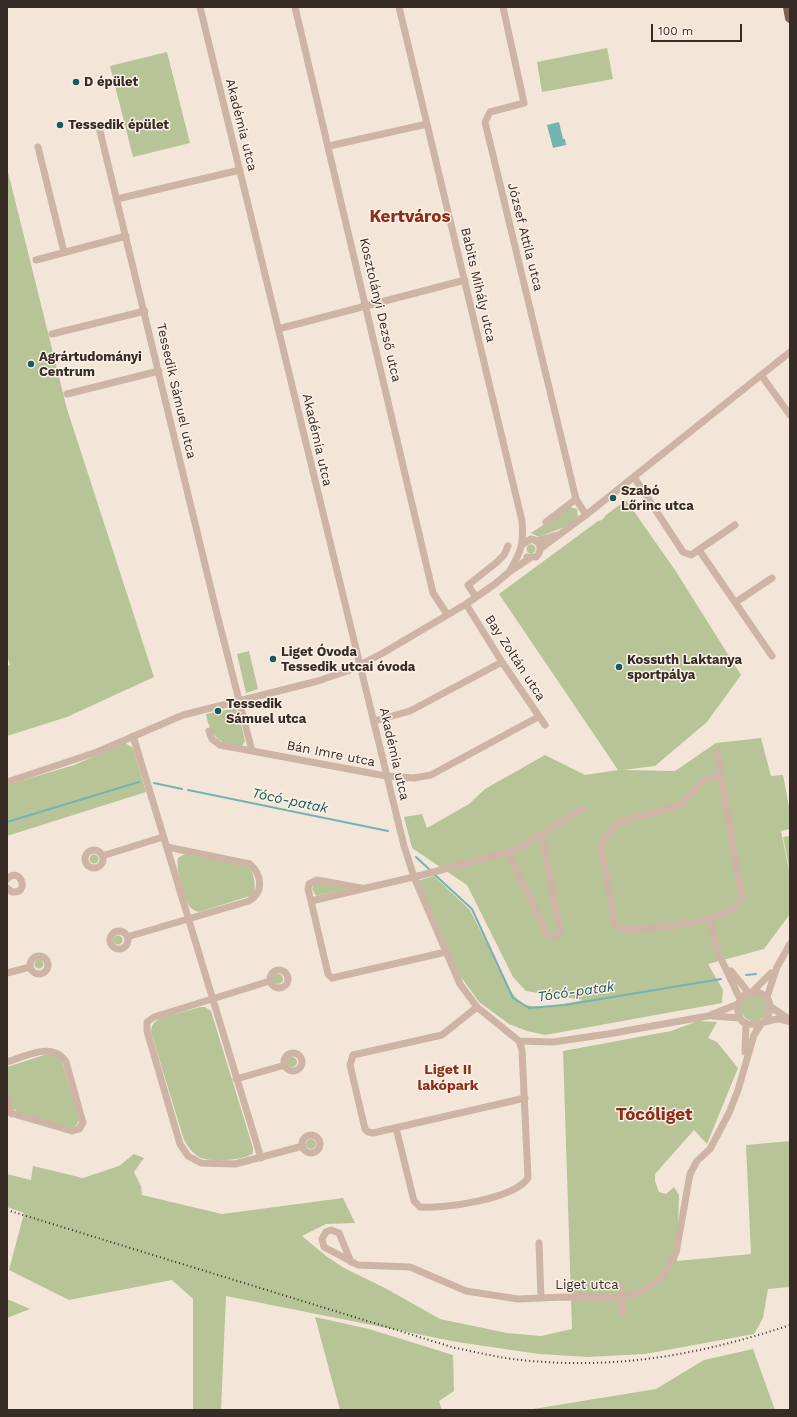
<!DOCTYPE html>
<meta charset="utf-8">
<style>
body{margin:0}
#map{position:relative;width:797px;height:1417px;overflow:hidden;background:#f3e6d9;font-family:"Work Sans",sans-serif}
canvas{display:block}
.frame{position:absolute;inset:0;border:8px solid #372b26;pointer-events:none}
.scale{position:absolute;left:651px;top:24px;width:91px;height:18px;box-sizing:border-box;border:2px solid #372b26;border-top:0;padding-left:5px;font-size:12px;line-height:14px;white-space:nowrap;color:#372b26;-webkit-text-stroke:3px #fbf0e6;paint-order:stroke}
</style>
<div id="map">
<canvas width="797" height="1417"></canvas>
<div class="frame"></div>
<div class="scale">100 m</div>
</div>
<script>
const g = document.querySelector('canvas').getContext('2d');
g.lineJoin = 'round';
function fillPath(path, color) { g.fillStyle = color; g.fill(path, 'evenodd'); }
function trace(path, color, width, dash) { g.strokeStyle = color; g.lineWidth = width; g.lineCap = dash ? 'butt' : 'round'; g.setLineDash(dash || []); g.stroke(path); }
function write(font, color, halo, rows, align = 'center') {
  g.font = font + ' "Work Sans",sans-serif'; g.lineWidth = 3; g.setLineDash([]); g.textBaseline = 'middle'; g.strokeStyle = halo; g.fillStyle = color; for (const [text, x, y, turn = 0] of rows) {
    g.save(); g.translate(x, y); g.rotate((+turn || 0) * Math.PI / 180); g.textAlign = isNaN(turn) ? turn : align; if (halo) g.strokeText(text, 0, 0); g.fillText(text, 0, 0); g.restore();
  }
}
fillPath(new Path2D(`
 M607 48 613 79 542 92 537 62Z
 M167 52 190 143 133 157 110 66Z
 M7 168 67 409 154 677 67 717 7 736V666L10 665 7 655Z
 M626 500 675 570 741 675 707 722 655 766 623 770 675 771 716 743 761 738 771 776 783 775 790 812V829L781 831 790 875V914L764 949 708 964 723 990 722 1003 545 1035 527 1031 509 1024 479 1002 453 966 417 881 434 876 470 910 512 993C516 998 520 1002 526 1005 538 1009 570 1003 583 1000L526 991 513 977 467 885 412 848 404 817 422 814 427 828 469 804 485 789 545 755 585 775 618 770 499 594 598 521 602 520 606 515Z
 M570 507 577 509 578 517 567 526 539 537 531 533Z
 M526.5 549a4.5 4.5 0 1 1 9 0a4.5 4.5 0 1 1-9 0Z
 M249 651 258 689 246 693 237 654Z
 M235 708 238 711 245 741 242 746C220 745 210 736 206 714Z
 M125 743 133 748 146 792 7 836V785L74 765Z
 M790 836V872L783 837Z
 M185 854 247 866C254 871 256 884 254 893L250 896 199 912C195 911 193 910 190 907 184 900 175 867 178 858Z
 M89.5 859a4.5 4.5 0 1 1 9 0a4.5 4.5 0 1 1-9 0Z
 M318 883 348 889 316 896 312 889 313 886Z
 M113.5 940a4.5 4.5 0 1 1 9 0a4.5 4.5 0 1 1-9 0Z
 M34.5 964a4.5 4.5 0 1 1 9 0a4.5 4.5 0 1 1-9 0Z
 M273 979a5 5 0 1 1 10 0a5 5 0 1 1-10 0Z
 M741 1008a13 13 0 1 1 26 0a13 13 0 1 1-26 0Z
 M201 1007H205L211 1011 253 1148V1153C244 1161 213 1162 201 1158 193 1154 188 1147 184 1140L151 1032C151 1025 154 1022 160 1018Z
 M698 1021 717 1022 708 1038 717 1042 738 1068 707 1144 694 1130 655 1174V1181L659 1192 666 1194 674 1187 679 1195 677 1261 751 1254 746 1145 790 1141V1287L768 1289 763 1318 754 1334 645 1354 588 1357 539 1354 457 1342 226 1296 221 1410H193V1299L172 1280 69 1300 9 1270 24 1213 7 1207V1174L31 1180 33 1166 83 1178 119 1166 134 1154 144 1158 134 1172 141 1186 142 1195 222 1214 343 1198 355 1223 326 1224 302 1236 326 1256 344 1268 385 1288 440 1319 507 1333 541 1336 572 1329 563 1051 671 1031Z
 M47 1054 56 1055 62 1062 79 1118C79 1123 76 1127 71 1128L19 1113C6 1105 7 1081 7 1067Z
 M287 1062a5 5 0 1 1 10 0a5 5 0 1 1-10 0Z
 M306 1144a5 5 0 1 1 10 0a5 5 0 1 1-10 0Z
 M7 1299 30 1309 7 1318Z
 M315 1317 369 1329 453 1355 454 1391 439 1401 442 1410H340Z
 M753 1349 775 1410H527L656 1389 704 1360Z`), '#b7c498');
fillPath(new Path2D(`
 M559 122 563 139H565L566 145 553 148 547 125Z`), '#75b3b2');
trace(new Path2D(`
 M154 783 182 789
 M188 790 388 831
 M7 822 139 782
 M416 857 431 871
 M434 874 472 909 513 998 529 1008 565 1005 721 979
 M746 975 756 974`), '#75b3b2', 2);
trace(new Path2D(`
 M200 7 404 846 414 877 460 984 477 1007 519 1041 522 1050 528 1178C514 1199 444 1209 420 1207L414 1201 396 1128
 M295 7 433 593 447 614
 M399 7 522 521C524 544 521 552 509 572
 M503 7 524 103 490 112 485 122 576 499 586 515
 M99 127 217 614 252 751
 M329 146 427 124
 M38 147 64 252
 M117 199 240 170
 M36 260 126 236
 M278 329 465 280
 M52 334 145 311
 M761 375 790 415
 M67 394 159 371
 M634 477 683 552 691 555 735 525
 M546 522 576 499
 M537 541 557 535
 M523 544 531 539C541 541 543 550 536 557H527
 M540 549 586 515 790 352
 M699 550 772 656
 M476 597 468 585 497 562 504 555 508 546
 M736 602 772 578
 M466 604 502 662 545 725
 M374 721 410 711 502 662
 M209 731 212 739 220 745 386 776 414 778 431 775 538 717
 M133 736 261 1158
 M717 752 741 892C741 896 741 900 738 904 723 923 657 927 632 930L620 929 614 921 602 852C602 810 657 819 682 803 692 797 696 784 706 780 710 777 716 777 721 776
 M7 782 97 752 183 715 318 681 350 670 383 653 466 604 495 584 509 572 530 558
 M85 859a9 9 0 1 1 18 0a9 9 0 1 1-18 0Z
 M508 852 547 934 552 937 557 936 560 932 542 834
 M102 856 163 837
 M7 879C20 865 31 894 12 892L7 888
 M311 901 308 889 309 884 317 880 361 888
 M711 919 716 948 740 999
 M110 940a9 9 0 1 1 18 0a9 9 0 1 1-18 0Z
 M127 937 249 901C264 892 262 875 250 864L167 847
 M446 952 332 978 328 974 311 901 422 875 508 852 524 845 582 809
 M30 965a9 9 0 1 1 18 0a9 9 0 1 1-18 0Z
 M270 979a9 9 0 1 1 18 0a9 9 0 1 1-18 0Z
 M731 971 748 992
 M7 973 30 967
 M270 981 154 1017 147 1022V1031L180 1144 188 1156 201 1163 235 1164 303 1146
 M753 991 771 973
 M767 997 777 967 790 944
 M477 1007 442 1035 353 1055 350 1065 365 1129 368 1132 373 1133 525 1098
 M771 1007 787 1018
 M713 1016 740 1018
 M765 1021C773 1009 772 997 758 992L744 995C739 1000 736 1005 738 1012 742 1034 764 1020 778 1019 782 1019 786 1021 790 1022
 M519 1041 553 1042 608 1034 708 1016 738 1004
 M745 1052 746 1023
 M284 1062a9 9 0 1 1 18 0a9 9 0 1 1-18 0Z
 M7 1062C26 1056 53 1041 66 1062L83 1123 79 1129 72 1131 7 1112
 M236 1079 285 1065
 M7 1097 12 1114
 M302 1144a9 9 0 1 1 18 0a9 9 0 1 1-18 0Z
 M539 1243 541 1298
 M351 1262 339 1233 331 1230 326 1232 322 1239 324 1247 358 1265 410 1267 466 1291 518 1299 563 1297 620 1298 645 1290 661 1278 676 1253 690 1174 697 1161 710 1149 729 1113 738 1090 754 1035 761 1024
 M620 1286 622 1312`), '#cdb4a4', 7);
trace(new Path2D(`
 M788 7 790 18`), '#7b6056', 10);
trace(new Path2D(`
 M7 1210 455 1348C477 1352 499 1358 521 1360 616 1370 700 1355 790 1325`), '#372b26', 2, [1, 3]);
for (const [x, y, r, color] of [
 [76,82,4,"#185b5c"],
 [60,125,4,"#185b5c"],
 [31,364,4,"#185b5c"],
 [613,498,4,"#185b5c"],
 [273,659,4,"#185b5c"],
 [619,667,4,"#185b5c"],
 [218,711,4,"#185b5c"]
]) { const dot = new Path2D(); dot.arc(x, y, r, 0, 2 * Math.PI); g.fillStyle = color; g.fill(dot); trace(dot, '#fbf0e6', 1.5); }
write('bold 13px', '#372b26', '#fbf0e6', [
 ["D épület",84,82],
 ["Tessedik épület",68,125],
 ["Agrártudományi",39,357],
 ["Centrum",39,372],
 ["Szabó",621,491],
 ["Lőrinc utca",621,506],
 ["Liget Óvoda",281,652],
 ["Tessedik utcai óvoda",281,667],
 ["Kossuth Laktanya",627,660],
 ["sportpálya",627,675],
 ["Tessedik",226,704],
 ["Sámuel utca",226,719]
], 'left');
write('13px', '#372b26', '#fbf0e6', [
 ["Akadémia utca",241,125,76],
 ["József Attila utca",525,237,76],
 ["Babits Mihály utca",478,285,77],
 ["Kosztolányi Dezső utca",380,310,77],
 ["Tessedik Sámuel utca",176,391,77],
 ["Akadémia utca",317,440,77],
 ["Bay Zoltán utca",515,658,57],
 ["Bán Imre utca",331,754,11],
 ["Akadémia utca",394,754,77],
 ["Liget utca",587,1285]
]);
write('italic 14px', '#185b5c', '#fbf0e6', [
 ["Tócó-patak",290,801,12],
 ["Tócó-patak",576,992,-8]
]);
write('bold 14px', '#8d2e18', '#fbf0e6', [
 ["Liget II",448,1070],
 ["lakópark",448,1086]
]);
write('bold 17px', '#8d2e18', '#fbf0e6', [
 ["Kertváros",410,217],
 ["Tócóliget",654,1115]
]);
</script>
